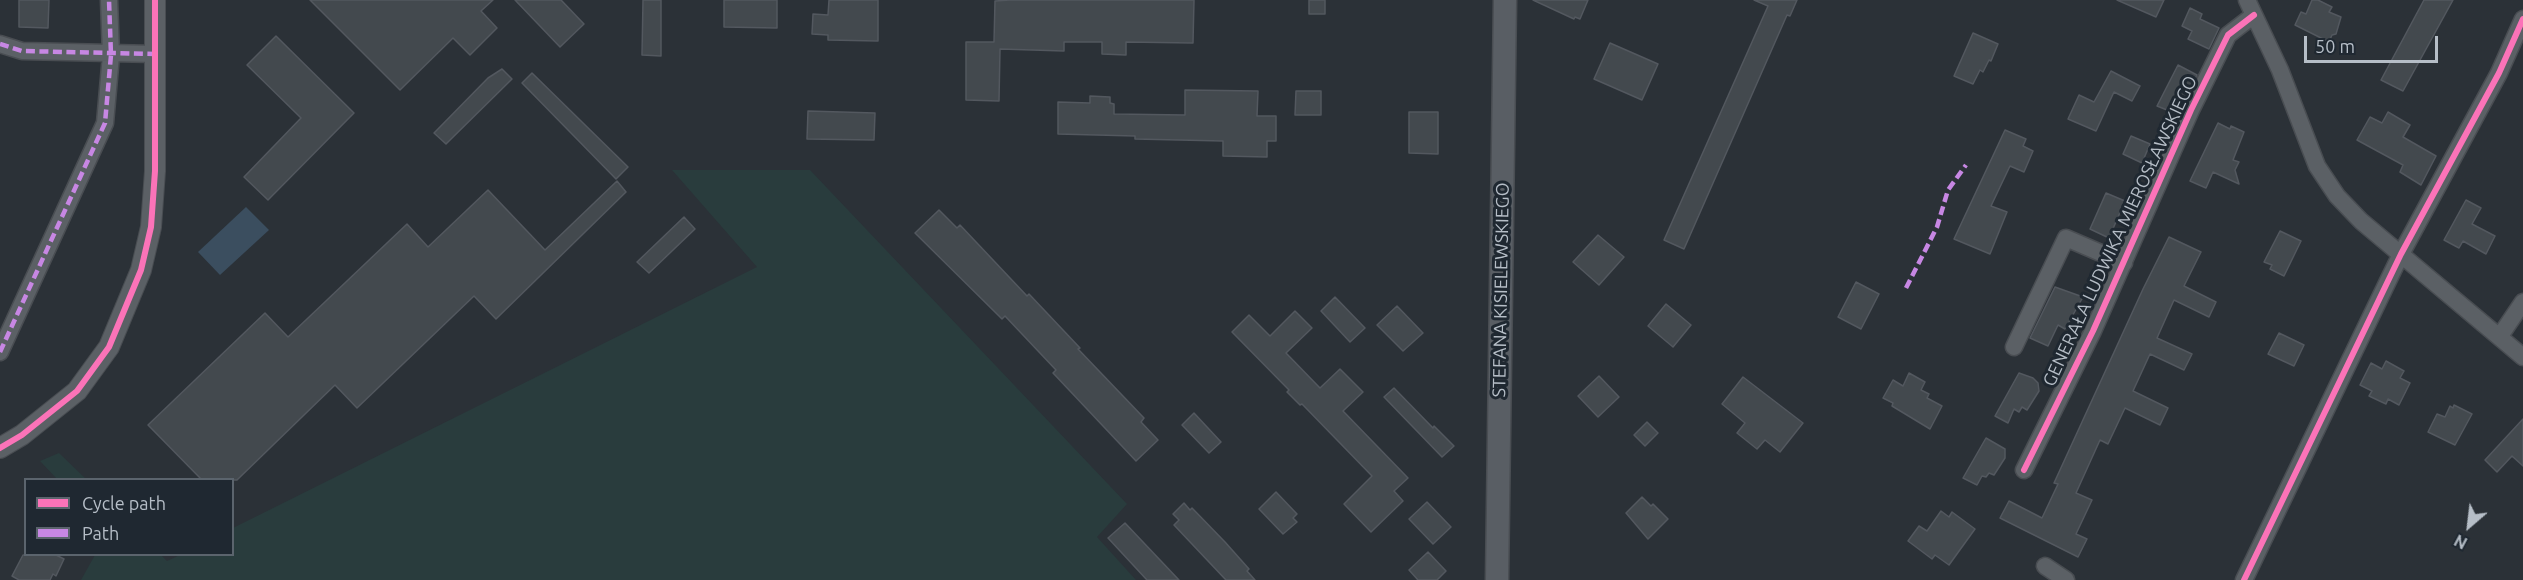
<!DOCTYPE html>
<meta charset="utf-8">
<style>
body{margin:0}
#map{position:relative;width:2523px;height:580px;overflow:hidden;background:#2b3137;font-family:Ubuntu,sans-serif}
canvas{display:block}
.legend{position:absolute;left:24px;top:478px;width:210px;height:78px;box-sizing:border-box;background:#1f2831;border:2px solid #5b646d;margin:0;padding:8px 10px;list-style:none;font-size:18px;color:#b6bec7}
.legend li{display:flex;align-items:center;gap:12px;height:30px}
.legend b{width:30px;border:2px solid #5b646d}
.north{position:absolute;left:2439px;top:496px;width:60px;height:60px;-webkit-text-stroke:4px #1f2831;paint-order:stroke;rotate:208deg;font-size:16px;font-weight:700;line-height:24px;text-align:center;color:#b6bec7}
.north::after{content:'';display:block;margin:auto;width:21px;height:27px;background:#b6bec7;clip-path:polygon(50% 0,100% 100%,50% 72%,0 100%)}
.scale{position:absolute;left:2304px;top:36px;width:134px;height:27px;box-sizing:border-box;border:3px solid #b6bec7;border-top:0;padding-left:8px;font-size:18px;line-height:21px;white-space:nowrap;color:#b6bec7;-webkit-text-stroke:4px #1f2831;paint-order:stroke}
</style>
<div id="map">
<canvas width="2523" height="580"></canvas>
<ul class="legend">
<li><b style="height:8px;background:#fb73b8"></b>Cycle path</li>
<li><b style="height:8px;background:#c787e3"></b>Path</li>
</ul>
<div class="north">N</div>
<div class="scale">50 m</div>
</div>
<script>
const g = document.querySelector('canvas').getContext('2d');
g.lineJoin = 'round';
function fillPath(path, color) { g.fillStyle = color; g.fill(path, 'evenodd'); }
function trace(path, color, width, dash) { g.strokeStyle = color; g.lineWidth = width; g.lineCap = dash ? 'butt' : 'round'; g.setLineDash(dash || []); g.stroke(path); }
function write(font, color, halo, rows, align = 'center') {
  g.font = font + ' Ubuntu,sans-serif'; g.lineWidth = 6; g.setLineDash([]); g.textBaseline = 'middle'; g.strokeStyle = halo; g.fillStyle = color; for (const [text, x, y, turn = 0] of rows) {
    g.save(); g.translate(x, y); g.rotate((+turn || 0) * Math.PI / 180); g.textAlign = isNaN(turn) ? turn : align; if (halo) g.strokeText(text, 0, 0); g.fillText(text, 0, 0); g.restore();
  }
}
fillPath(new Path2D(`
 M672 170H810L1127 504 1097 537 1136 580H81L95 555H161L167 561 180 555 232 554 233 528 757 267Z
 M59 453 86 479H57L40 461Z`), '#293c3d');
fillPath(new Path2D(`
 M246 207 269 230 220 275 198 252Z`), '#3b4e5f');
const building = new Path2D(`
 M19 0H49L48 28 19 27Z
 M310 0H493L481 11 497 28 470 55 453 38 400 90Z
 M515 0H561L584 24 560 47Z
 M643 0H661V56L642 55Z
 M724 0H777V28L724 27Z
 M829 0H878V41L828 40V35L812 34 813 14 828 15Z
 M1010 0H1194L1193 43 1126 42V55L1102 54V42H1064V51L1000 49 999 101 966 100V42H994L995 1Z
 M1309 0H1325V14H1309Z
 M1533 0H1588L1580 19 1575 17 1574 19Z
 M1754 0H1797L1790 16 1787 15 1684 249 1664 240 1768 6Z
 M2117 0H2164L2156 17Z
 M2312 0H2318L2332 7 2329 12 2341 17 2336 34 2332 35 2329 42 2295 25 2301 12 2306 14Z
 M2424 0H2453L2403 91 2381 80Z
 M2190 8 2202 14 2200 19 2219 28 2209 49 2188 39 2192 31 2182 26Z
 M1973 33 1998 44 1991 61 1989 60 1983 72 1980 70 1973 84 1954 76Z
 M276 36 354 113 268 200 244 177 301 118 247 65Z
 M1610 43 1658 64 1642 100 1594 79Z
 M2178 65 2197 75 2177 114 2157 106Z
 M502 69 512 79 446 144 434 133 488 78Z
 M2111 71 2140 86 2132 101 2114 92 2096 131 2068 119 2079 95 2094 102Z
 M532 73 628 167 616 179 522 83Z
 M1185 90 1258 91 1257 116H1276V141H1267V157L1223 156V141L1135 139V136L1058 134V102L1090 103V96L1110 97V103L1114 104V114L1185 115Z
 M1296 91H1321V115H1295Z
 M808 111 875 113 874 140 807 139Z
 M1409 112H1438V154L1409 153Z
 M2388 112 2410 125 2403 137 2436 156 2421 185 2400 172 2403 165 2357 140 2370 117 2382 123Z
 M2218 123 2230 129 2231 126 2244 132 2233 160 2239 162 2235 170 2239 184 2213 172 2206 188 2190 181Z
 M2005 130 2026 139 2023 146 2033 151 2024 172 2010 166 1991 206 2007 212 1990 254 1954 239Z
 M2131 136 2150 144 2142 163 2123 154Z
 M617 181 626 192 496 319 474 296 357 408 335 385 237 480H202L148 425 265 313 288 337 407 224 428 247 488 190 545 250Z
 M2106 193 2125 201 2109 238 2090 229Z
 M2466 200 2481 208 2472 224 2495 236 2486 254 2463 241 2459 248 2444 240Z
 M939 210 957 228 960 225 1027 296 1029 294 1080 348 1078 349 1144 418 1141 422 1158 440 1136 461 1053 373 1056 370 1005 316 1002 319 915 233Z
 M684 217 695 229 649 273 637 262Z
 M2280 231 2301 241 2284 276 2270 269 2272 265 2264 262Z
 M1598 235 1624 257 1599 285 1573 262Z
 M2169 237 2201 252 2184 286 2216 302 2209 317 2174 300 2157 338 2192 354 2184 370 2150 354 2133 391 2168 408 2160 425 2125 408 2108 444 2100 440 2076 493 2092 500 2076 534 2087 539 2078 557 2000 518 2009 501 2042 518 2058 484 2054 483 2143 289Z
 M1856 282 1879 294 1861 329 1838 317Z
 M2055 287 2083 297 2065 329 2058 325 2048 346 2030 338Z
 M1335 297 1365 328 1350 342 1321 311Z
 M1666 304 1691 325 1673 347 1648 326Z
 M1397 306 1423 333 1403 351 1377 325Z
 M1295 311 1312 328 1286 353 1320 388 1340 369 1363 392 1343 411 1408 478 1394 491 1403 501 1371 532 1344 504 1372 476 1302 404 1300 405 1287 392 1289 390 1232 332 1249 315 1270 336Z
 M2279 333 2304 345 2294 366 2268 354Z
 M2386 361 2404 371 2400 378 2410 383 2399 405 2388 399 2386 404 2369 396 2372 391 2360 385 2371 363 2382 369Z
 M1909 373 1925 382 1921 390 1929 394 1927 398 1942 406 1930 429 1892 406 1893 403 1883 398 1893 380 1903 386Z
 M2019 373 2033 378 2038 383 2039 391 2027 410 2022 407 2019 412 2014 409 2008 423 1995 416Z
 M1599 376 1619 397 1598 417 1578 396Z
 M1743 377 1803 423 1780 452 1765 440 1757 449 1737 433 1745 423 1722 404Z
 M1394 388 1433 428 1434 426 1454 446 1442 457 1384 397Z
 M2454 405 2472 414 2455 445 2428 432 2437 414 2445 417 2450 406 2453 408Z
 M1194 413 1221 442 1209 453 1182 425Z
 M2523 419V466L2512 456 2497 472 2485 460Z
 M1647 422 1658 433 1645 446 1634 435Z
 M1986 438 2005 449V458L1994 475 1989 473 1986 477 1982 476 1977 485 1963 478Z
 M1276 492 1297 514 1293 518 1297 522 1283 534 1259 509Z
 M1642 497 1651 506 1653 504 1668 519 1648 539 1626 513Z
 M1427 502 1451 527 1433 544 1409 519Z
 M1184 503 1190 510 1192 508 1225 542 1249 569 1247 571 1255 580H1226L1174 525 1179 520 1173 514Z
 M1941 511 1949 517 1952 512 1975 529 1949 565 1935 555 1932 559 1908 541 1919 526 1927 531Z
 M1125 523 1179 580H1147L1108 538Z
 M1428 552 1446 571 1437 580H1418L1409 570Z
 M23 555H56L64 559 56 576 53 574 50 580H19L12 576Z`);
fillPath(building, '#43494e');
trace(building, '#53585f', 1.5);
const minor = new Path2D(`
 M2247 0 2280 70 2317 166 2337 196 2361 221 2523 357
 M0 44 22 51 155 54
 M2500 336 2523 302
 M2014 347 2066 238 2124 263
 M0 352 105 123 111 55 109 0
 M2024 470 2093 331 2191 110 2228 35 2254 15
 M2045 566 2066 580
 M2244 580 2401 254 2499 73 2523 19`);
const tertiary = new Path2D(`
 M0 448 22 435 77 391 109 347 141 270 151 227 155 171V0`);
const secondary = new Path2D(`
 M1497 580 1505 0`);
trace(minor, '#494d52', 19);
trace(tertiary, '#494d52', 22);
trace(secondary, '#494d52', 25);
trace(minor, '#5b6065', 16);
trace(tertiary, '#5b6065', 20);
trace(secondary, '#595e64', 22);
trace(new Path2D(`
 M0 44 22 51 155 54
 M1906 288 1937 227 1948 190 1966 165
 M0 352 105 123 111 55 109 0`), '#c787e3', 4.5, [9, 4.5]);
trace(new Path2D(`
 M0 448 22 435 77 391 109 347 141 270 151 227 155 171V0
 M2024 470 2093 331 2191 110 2228 35 2254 15
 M2244 580 2401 254 2499 73 2523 19`), '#fb73b8', 6);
write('18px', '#b6bec7', '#1f2831', [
 ["GENERAŁA LUDWIKA MIEROSŁAWSKIEGO",2120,231,-65],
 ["STEFANA KISIELEWSKIEGO",1501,290,-89]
]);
</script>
